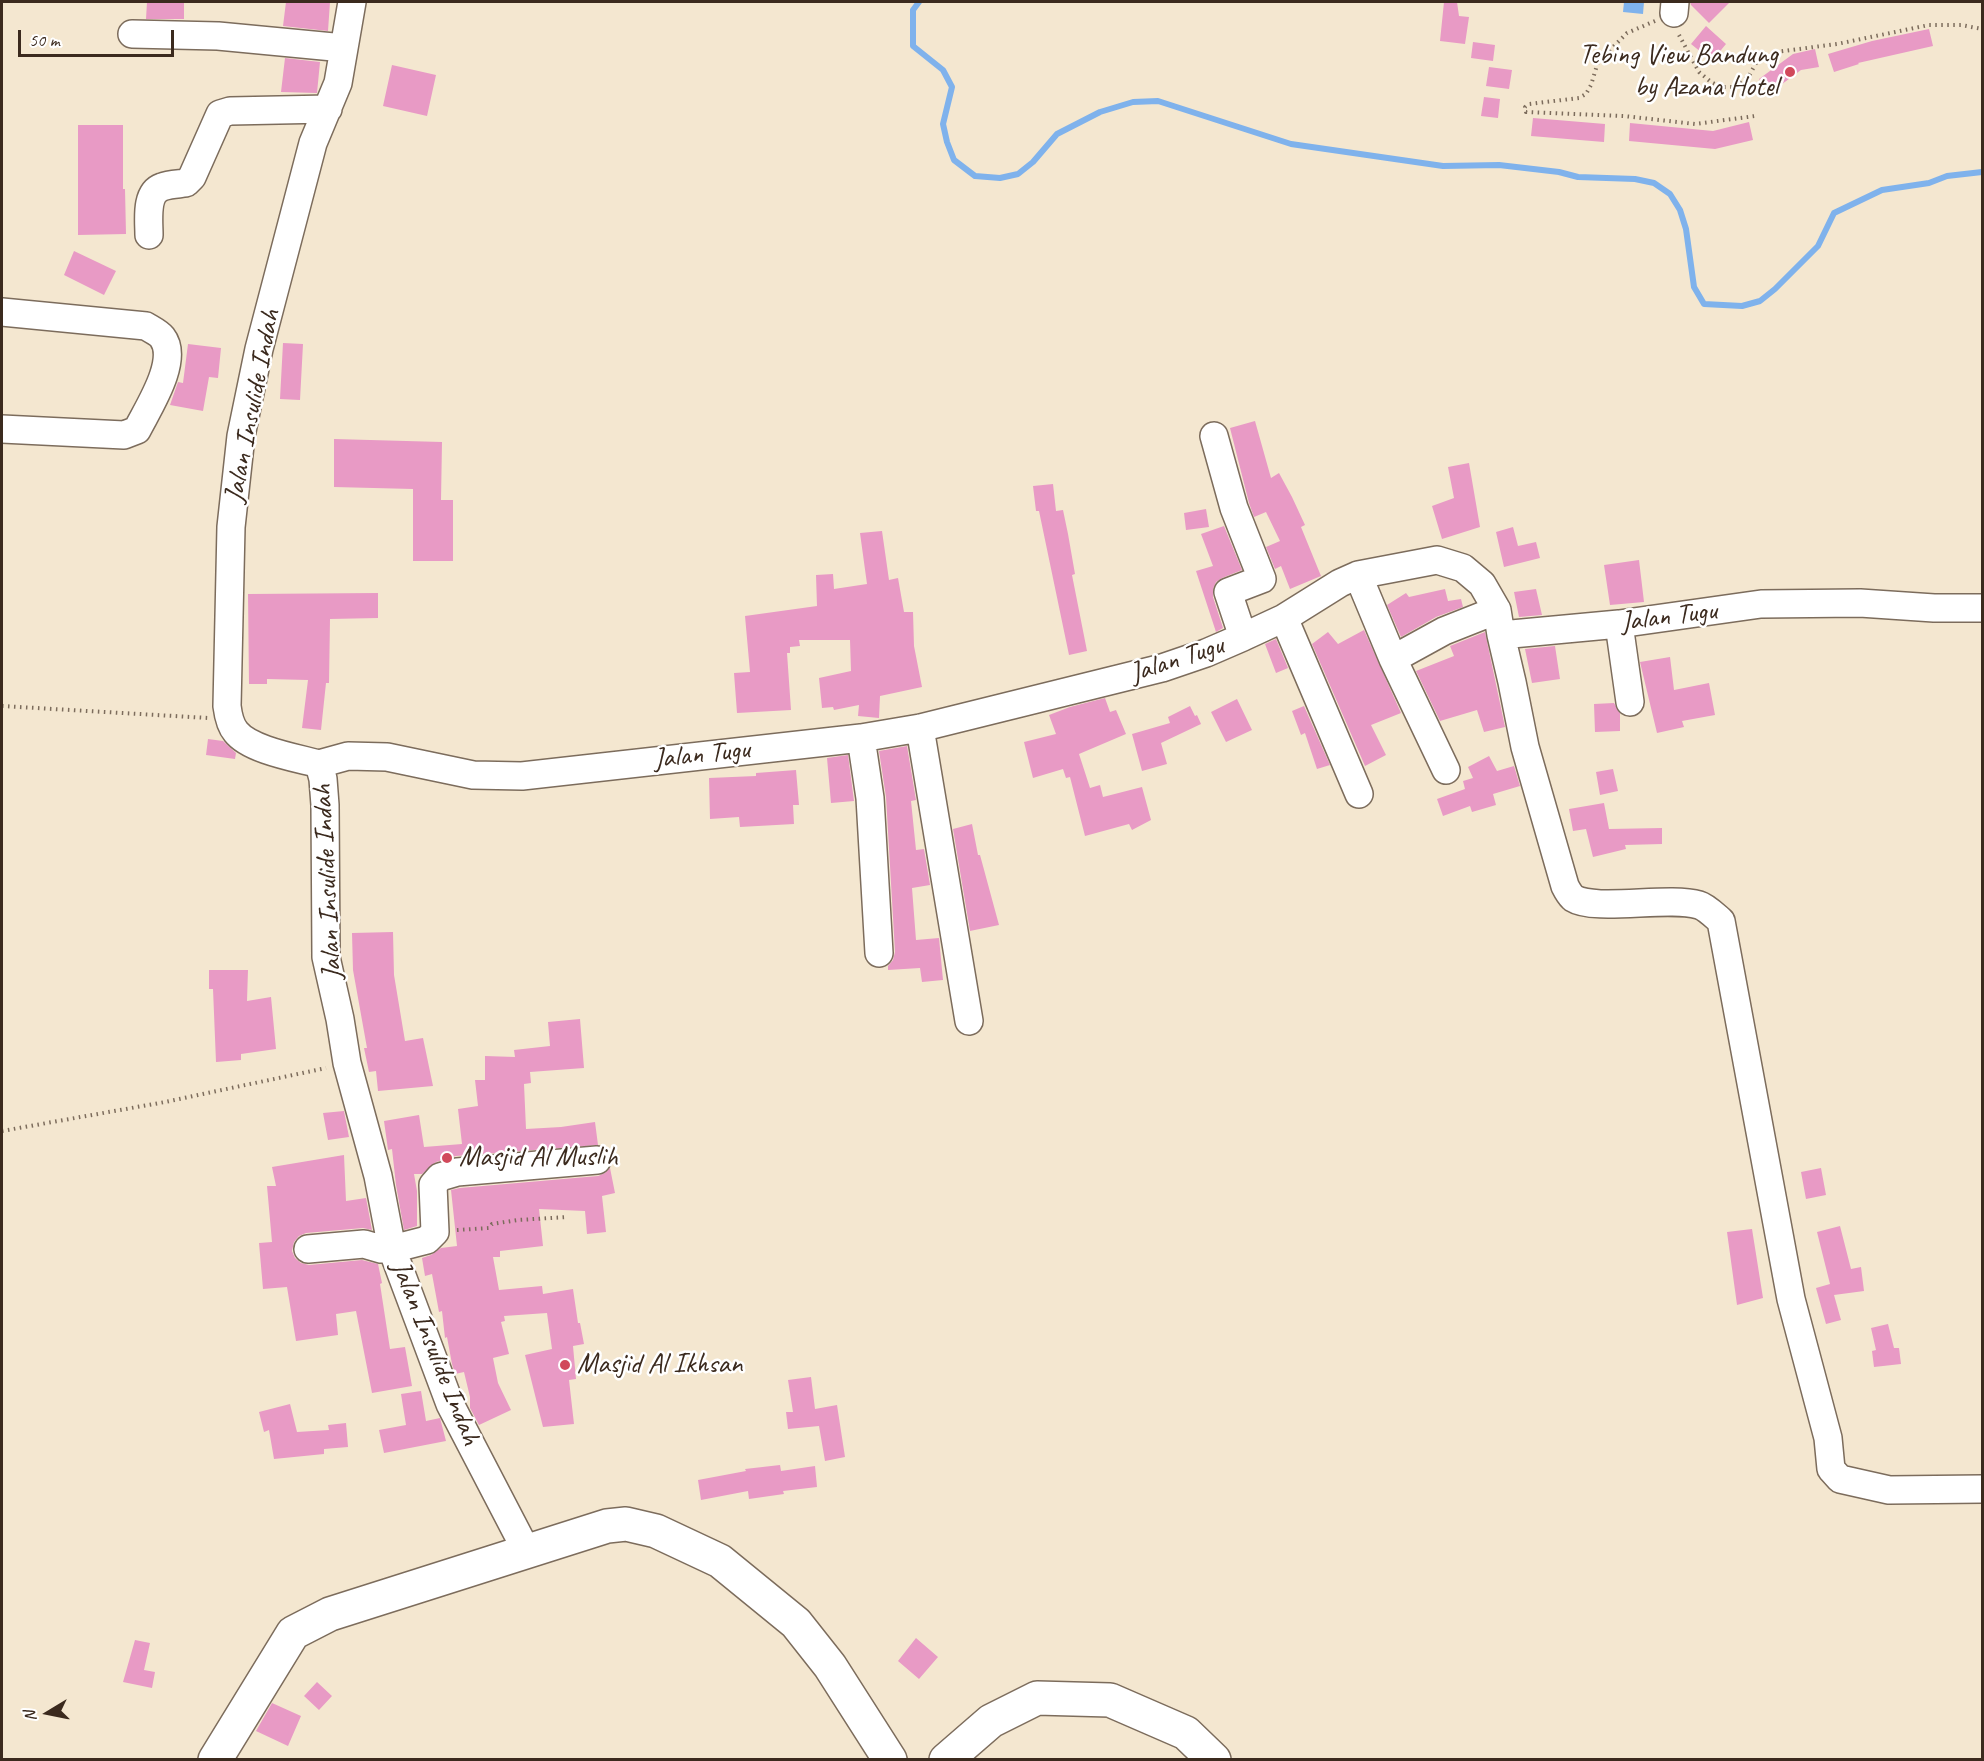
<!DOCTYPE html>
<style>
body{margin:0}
#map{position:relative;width:1984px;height:1761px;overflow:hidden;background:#f4e7d0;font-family:Caveat,sans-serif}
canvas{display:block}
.frame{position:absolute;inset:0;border:3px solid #3b2a1e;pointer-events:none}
.north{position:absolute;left:18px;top:1683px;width:60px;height:60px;-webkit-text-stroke:4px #fff;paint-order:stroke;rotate:260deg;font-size:16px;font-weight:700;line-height:24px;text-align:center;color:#3b2a1e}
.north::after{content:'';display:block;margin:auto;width:21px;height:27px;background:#3b2a1e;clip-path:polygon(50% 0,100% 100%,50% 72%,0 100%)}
.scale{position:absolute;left:18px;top:30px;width:156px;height:27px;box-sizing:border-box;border:3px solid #3b2a1e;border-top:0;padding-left:8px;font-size:18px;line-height:21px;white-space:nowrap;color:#3b2a1e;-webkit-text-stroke:4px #fff;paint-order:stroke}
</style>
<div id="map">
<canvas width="1984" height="1761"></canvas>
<div class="frame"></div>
<div class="north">N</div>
<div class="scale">50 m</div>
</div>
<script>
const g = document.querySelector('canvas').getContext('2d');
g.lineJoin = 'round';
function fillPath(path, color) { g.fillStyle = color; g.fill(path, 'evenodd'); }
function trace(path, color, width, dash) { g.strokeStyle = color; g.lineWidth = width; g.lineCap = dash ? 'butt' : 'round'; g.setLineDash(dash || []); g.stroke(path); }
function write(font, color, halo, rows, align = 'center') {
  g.font = font + ' Caveat,sans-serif'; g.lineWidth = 5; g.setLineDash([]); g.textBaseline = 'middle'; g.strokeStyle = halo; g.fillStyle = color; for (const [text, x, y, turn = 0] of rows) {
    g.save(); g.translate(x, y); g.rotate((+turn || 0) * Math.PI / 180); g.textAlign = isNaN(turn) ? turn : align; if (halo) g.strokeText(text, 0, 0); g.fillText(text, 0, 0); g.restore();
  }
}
fillPath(new Path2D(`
 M1624 2H1644L1643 14 1623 12Z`), '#7fb2ec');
trace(new Path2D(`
 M919 2 913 10V46L943 70 952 87 943 124 947 142 954 160 975 176 1000 178 1018 174 1033 162 1057 134 1100 112 1133 102 1158 101 1291 144 1443 166 1499 165 1559 172 1578 177 1635 179 1654 183 1670 194 1680 210 1686 229 1694 287 1704 304 1742 306 1760 301 1775 289 1818 246 1834 213 1882 190 1929 183 1947 176 1982 172`), '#7fb2ec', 6);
fillPath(new Path2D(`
 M147 2H184V19H146Z
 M286 2H330L328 31 283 26Z
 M1444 2H1457L1459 16 1469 17 1465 44 1440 41Z
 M1690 2H1730L1709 23 1691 5Z
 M1706 26 1726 44 1712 61 1691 44Z
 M1929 29 1933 46 1858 63 1859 64 1834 72 1828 54 1872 41Z
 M1473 42 1495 45 1493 61 1471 58Z
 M1815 49 1819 67 1801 70 1770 93 1759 79 1793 54Z
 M285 58 320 62 317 93 281 92Z
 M392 65 436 75 427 116 383 106Z
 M1489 67 1512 70 1509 89 1486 86Z
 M1484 97 1500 99 1498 118 1481 116Z
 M1533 118 1605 124 1604 142 1531 136Z
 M1749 122 1753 140 1715 149 1629 141 1630 123 1713 131Z
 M78 125H123V189H125L126 234 78 235Z
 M74 251 116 271 104 295 64 275Z
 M283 343 303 344 300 400 280 399Z
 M188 344 221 348 218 378 209 377 203 411 170 405 178 382 183 383Z
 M1255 421 1271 478 1279 473 1292 497 1305 525 1301 527 1321 576 1290 589 1281 566 1275 569 1266 547 1280 541 1266 512 1254 517 1249 503 1230 428Z
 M334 439 442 442 441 500H453V561H413V489L334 487Z
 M1469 463 1480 527 1442 539 1432 506 1454 498 1448 467Z
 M1053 484 1056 511 1063 510 1068 534 1075 574 1072 575 1087 651 1069 655 1039 511H1036L1033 486Z
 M1206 509 1209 527 1186 530 1184 513Z
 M1224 526 1242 570 1222 578 1216 582 1213 589V597L1223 628 1216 632 1196 571 1213 566 1201 534Z
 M1513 527 1518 546 1536 542 1540 558 1504 567 1496 532Z
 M882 531 889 580 898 578 904 612H913L914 646 922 687 880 696 879 718 858 716 859 705 834 710 833 707 822 708 819 678 851 671 850 640H799L800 646 790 647V653H787L791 710 737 713 734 673 750 672 745 616 817 606 816 575 833 574 834 589 867 584 860 533Z
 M1639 560 1644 602 1610 605 1604 565Z
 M1445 589 1448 601 1461 599 1463 607 1436 617 1401 637 1387 605 1406 593 1409 597Z
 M1536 589 1542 615 1519 617 1514 592Z
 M378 593V618L330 619 329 683H326L321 730 302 728 308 680 267 679V684H249L248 594Z
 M1364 630 1401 713 1371 725 1386 755 1365 766 1312 644 1328 632 1338 644Z
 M1485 632 1505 727 1484 732 1477 710 1440 721 1416 671 1454 656 1450 646Z
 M1276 639 1288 668 1276 673 1265 644Z
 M1555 646 1560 679 1532 683 1525 649Z
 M1670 657 1674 690 1709 683 1715 715 1682 721 1684 727 1657 733 1640 662Z
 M1105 698 1110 712 1116 710 1126 734 1079 754 1090 788 1100 785 1103 797 1142 787 1151 820 1132 830 1129 824 1085 836 1070 777 1066 778 1063 769 1033 778 1024 742 1056 734 1049 715 1070 707Z
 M1237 699 1252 730 1226 742 1211 712Z
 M1614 703 1620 713V731L1595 732 1594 704Z
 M1190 706 1195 716 1197 715 1201 724 1161 743 1167 764 1142 771 1132 734 1170 723 1168 717Z
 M1304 706 1330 765 1317 769 1305 733 1301 735 1292 711Z
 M208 739 223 741 236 753 235 759 206 755Z
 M907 746 916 800 911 801 916 850 924 849 930 885 912 888 916 940 939 938 943 980 922 982 920 968 888 970V966L893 960 895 952 886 797 879 751Z
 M848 755 854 801 831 803 827 758Z
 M1489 756 1497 771 1514 766 1520 786 1493 794 1496 805 1472 812 1470 806 1443 816 1437 799 1465 789 1463 781 1473 778 1468 767Z
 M1613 769 1618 791 1600 795 1596 772Z
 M796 770 799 805H793L794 824 740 827 739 817 710 819 709 778 756 776V773Z
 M1604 803 1609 829 1662 828V844L1625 845 1626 849 1593 857 1586 829 1573 831 1569 809Z
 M972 824 978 855H980L999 925 970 931 953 829Z
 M393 932 394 975 405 1041 423 1038 433 1086 378 1091 376 1071 369 1072 364 1048H367L353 970 352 933Z
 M209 970H248L247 1001 271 997 276 1049 241 1054V1060L216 1062 213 989H209Z
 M580 1019 584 1068 530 1072 531 1083 524 1084 526 1129 561 1127 595 1122 598 1145 456 1156 436 1162 422 1174H414L417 1191V1226L404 1230 396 1185 392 1149 388 1150 384 1121 419 1115 424 1147 462 1144 458 1109 478 1106 475 1080H485V1056L515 1057 514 1050 550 1046 548 1022Z
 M344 1111 349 1137 328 1140 323 1113Z
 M344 1155 346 1201 366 1198 372 1230 363 1228 306 1233 299 1236 294 1242 292 1251 295 1258 301 1263 309 1265 362 1260 378 1264 382 1283 380 1284 390 1349 405 1347 412 1386 372 1393 356 1311 336 1314 338 1335 296 1341 287 1287 263 1289 259 1243 272 1242 267 1186H276L272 1167Z
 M610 1168 615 1193 602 1196 606 1232 587 1234 585 1211 539 1209 543 1246 500 1251V1257H493L499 1290 542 1286 543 1294 573 1289 578 1323H580L584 1344 573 1346 576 1379 569 1380 574 1424 543 1427 525 1355 552 1349 547 1313 504 1316 505 1321 501 1322 509 1354 493 1358 498 1383 511 1410 479 1425 470 1408V1397L464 1372 455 1374 452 1364 447 1337 445 1338 442 1311 439 1312 432 1274 425 1276 422 1258 431 1255 441 1248 457 1246 451 1190 460 1188 598 1176 605 1173Z
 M1821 1168 1826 1195 1806 1199 1801 1172Z
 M1840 1226 1851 1269 1861 1267 1864 1291 1834 1295 1841 1320 1826 1324 1816 1288 1830 1284 1817 1232Z
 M1752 1229 1763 1298 1737 1305 1727 1232Z
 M1888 1324 1894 1348H1899L1901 1364 1874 1367 1872 1351 1876 1350 1871 1328Z
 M811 1377 815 1409 837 1405 845 1457 825 1461 819 1426 788 1429 786 1412H793L788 1380Z
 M421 1391 426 1421 440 1418 446 1441 384 1453 379 1430 406 1425 401 1394Z
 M290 1404 297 1432 329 1430 328 1425 346 1423 348 1447 324 1449V1454L274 1459 269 1430 264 1432 259 1412Z
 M780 1465 781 1471 815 1466 817 1487 783 1491 784 1494 749 1499 748 1491 701 1500 698 1480 746 1471 745 1469Z
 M916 1638 938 1657 919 1679 898 1661Z
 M135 1640 150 1643 144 1670 155 1672 152 1688 123 1682Z
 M317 1682 332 1696 319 1710 304 1696Z
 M272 1703 301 1716 288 1746 256 1731Z`), '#e89ac5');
const minor = new Path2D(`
 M352 2 338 83 313 143 259 349 241 436 231 527 227 706C228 714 230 725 236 732 250 750 297 758 319 764L323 779 325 805 326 957 340 1019 347 1063 378 1176 392 1249 450 1404 527 1552
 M1674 13 1675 2
 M132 34 218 36 344 48
 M149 235C149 220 145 193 162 187 169 184 179 184 186 183L192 177 220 114 230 111 328 109
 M2 312 146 326C151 329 159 333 162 337 180 360 148 408 137 430L124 435 2 429
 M1214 436 1234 508 1262 579 1228 592 1243 637
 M1358 575 1393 659 1446 770
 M1284 618 1359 794
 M1619 624 1630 702
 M1501 635 1512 682 1525 747 1565 886C1567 890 1570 895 1573 898 1595 912 1668 896 1699 905 1706 907 1715 916 1721 921L1791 1299 1828 1438 1831 1469 1840 1479 1889 1490 1982 1489
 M1393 659 1444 631 1497 610
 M920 728 969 1021
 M861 738 870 798 879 953
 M319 764 348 756 387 757 473 775 522 776 861 738 920 728 1162 668 1206 653 1243 637 1284 618 1340 583 1358 575 1437 560 1463 568 1482 584 1497 610 1501 635 1619 624 1761 604 1860 603 1934 608H1982
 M308 1249 364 1244 381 1249H392L427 1240 435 1232 433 1185 440 1177 457 1172 597 1160`);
const major = new Path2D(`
 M215 1760 293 1633 330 1614 607 1526 626 1524 656 1531 720 1561 796 1623 830 1666 890 1760
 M946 1760 991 1721 1037 1698 1110 1700 1186 1733 1214 1760`);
trace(minor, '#7c6c5c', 30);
trace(major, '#7c6c5c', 36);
trace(new Path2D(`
 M1655 21 1627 33 1598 62 1591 85 1586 94 1579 98 1529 104 1525 107 1526 112 1624 116 1695 124 1755 116
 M1679 35 1699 72 1711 82 1721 87H1735L1749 76 1756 63 1776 52 1837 44 1929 25H1961L1982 29
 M2 706 208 718
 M2 1131 165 1102 326 1068
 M457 1230 489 1228 492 1224 518 1220 567 1217`), '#7c6c5c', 4, [1.5, 4.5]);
trace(minor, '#fff', 27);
trace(major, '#fff', 33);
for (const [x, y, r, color] of [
 [1790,72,6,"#d1495b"],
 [447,1158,6,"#d1495b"],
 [565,1365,6,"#d1495b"]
]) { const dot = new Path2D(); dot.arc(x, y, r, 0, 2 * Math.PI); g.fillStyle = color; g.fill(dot); trace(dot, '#fff', 2); }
write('28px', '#3b2a1e', '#fff', [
 ["Tebing View Bandung",1778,56,"right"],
 ["by Azana Hotel",1778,88,"right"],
 ["Masjid Al Muslih",459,1158],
 ["Masjid Al Ikhsan",577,1365]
], 'left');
write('28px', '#3b2a1e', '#fff', [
 ["Jalan Insulide Indah",253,406,-79],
 ["Jalan Tugu",1669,617,-7],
 ["Jalan Tugu",1177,660,-18],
 ["Jalan Tugu",702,755,-6],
 ["Jalan Insulide Indah",328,882,-93],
 ["Jalan Insulide Indah",435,1353,68]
]);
</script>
